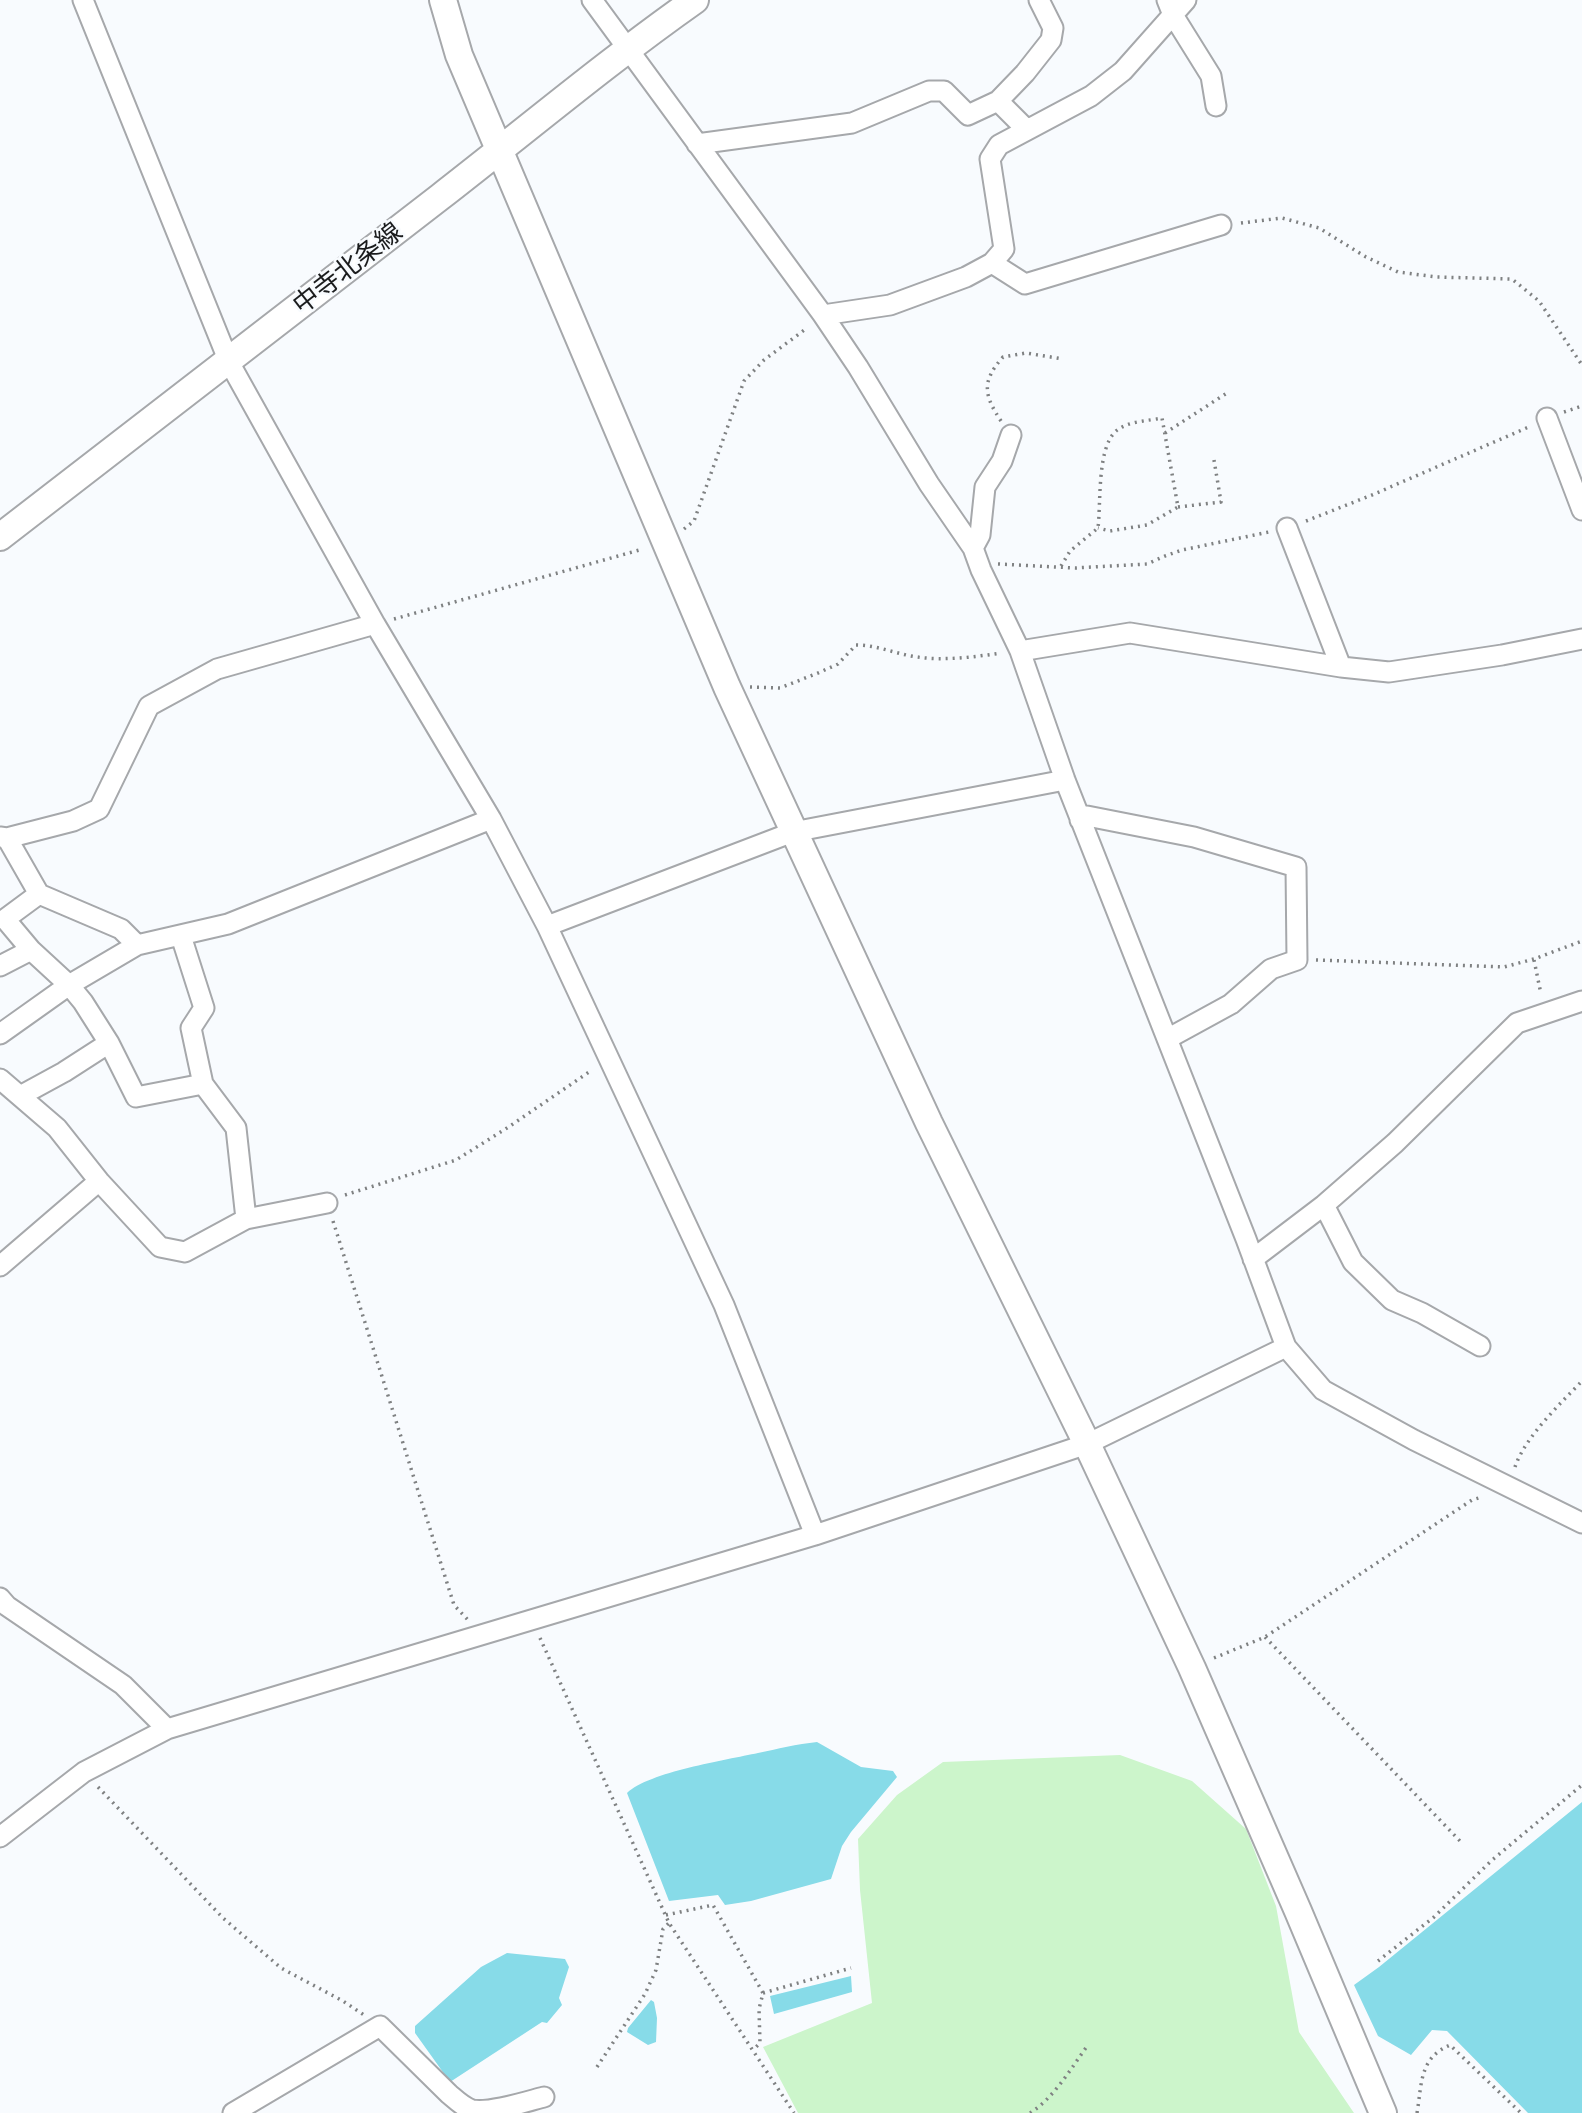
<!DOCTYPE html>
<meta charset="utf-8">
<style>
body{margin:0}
canvas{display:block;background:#f8fbfe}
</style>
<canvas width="1582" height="2113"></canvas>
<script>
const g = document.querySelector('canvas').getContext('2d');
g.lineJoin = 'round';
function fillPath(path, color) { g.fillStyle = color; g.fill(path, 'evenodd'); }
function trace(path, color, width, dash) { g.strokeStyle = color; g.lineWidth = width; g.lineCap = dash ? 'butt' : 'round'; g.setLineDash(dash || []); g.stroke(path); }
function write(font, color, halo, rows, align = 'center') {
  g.font = font + ' Figtree,"Noto Sans JP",sans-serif'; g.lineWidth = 5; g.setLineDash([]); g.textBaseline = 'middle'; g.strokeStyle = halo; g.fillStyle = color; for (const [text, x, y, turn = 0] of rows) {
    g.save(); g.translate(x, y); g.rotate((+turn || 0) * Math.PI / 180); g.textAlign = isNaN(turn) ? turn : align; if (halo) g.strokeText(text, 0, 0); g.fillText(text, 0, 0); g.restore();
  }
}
fillPath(new Path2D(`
 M1120 1755 1192 1781 1246 1829 1276 1906 1299 2032 1354 2113H798L763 2047 872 2003 860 1890 858 1839 897 1795 943 1762Z`), '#ccf5cb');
fillPath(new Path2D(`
 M817 1742 861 1767 893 1771 897 1777 851 1832 842 1846 831 1879 751 1901 725 1905 718 1895 669 1901 627 1793C649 1772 726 1760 758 1753 777 1749 797 1744 817 1742Z
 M1582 1802V2113H1528L1447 2031 1432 2030 1411 2055 1378 2036 1354 1985 1379 1967Z
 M507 1953 565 1959 569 1967 559 1998 562 2005 547 2023 542 2022 450 2082 415 2033V2026L481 1967Z
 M851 1976 852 1992 774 2014 770 1996Z
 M651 2000 654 2002 657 2018 656 2042 648 2045 627 2032 628 2028Z`), '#87dbe8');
const street = new Path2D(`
 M83 0 229 362 375 624 491 819 547 926 724 1305 815 1535
 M592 0 823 315 858 367 929 484 973 548 981 570 1020 651 1065 780 1246 1239 1286 1347 1323 1390 1414 1440 1582 1523
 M1167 0 1173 15 1211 76 1216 106
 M998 101 1027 130
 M697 144 852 123 929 91H944L968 115 998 101 1025 73 1051 40 1053 28 1039 0
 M992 263 1025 284 1221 225
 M823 315 890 305 966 277 992 263 1004 249 990 159 999 145 1091 96 1123 71 1186 0
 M1547 418 1582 510
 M1287 528 1341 667
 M973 548 980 535 985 487 1002 461 1011 435
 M1020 651 1130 633 1341 667 1389 672 1502 655 1582 639
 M1080 820 1087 816 1194 837 1296 867 1297 960 1271 969 1231 1004 1167 1039
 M0 837 7 838 73 821 99 809 149 706 217 669 375 624
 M7 838 39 894 5 919 31 950 69 985 83 1002 109 1043 136 1097 203 1084
 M39 894 121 929 137 945
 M547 926 793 832 1065 780
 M181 936 204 1008 191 1028 203 1084 236 1128 246 1219
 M0 966 31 950
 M0 1034 69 985 137 945 228 924 491 819
 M0 1079 57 1128 99 1181 160 1247 185 1252 246 1219 327 1203
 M20 1096 64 1072 109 1043
 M1324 1205 1353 1262 1392 1300 1422 1313 1480 1346
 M1253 1259 1324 1205 1395 1143 1517 1023 1582 1001
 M0 1266 99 1181
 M0 1598 7 1606 123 1685 167 1729
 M0 1837 84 1772 167 1729 815 1535 1087 1444 1286 1347
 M233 2113 380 2026 449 2094C456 2100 463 2107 472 2110 491 2113 525 2102 544 2097`);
const secondary = new Path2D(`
 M443 0 459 55 727 687 929 1123 1087 1444 1192 1668 1298 1911 1383 2113
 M0 537C147 424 294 311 440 197 525 131 607 62 695 0`);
trace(street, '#a6a8ab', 23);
trace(secondary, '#a6a8ab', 30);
trace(new Path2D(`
 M1241 223 1282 218 1319 228 1366 257 1398 272 1437 277 1512 279 1539 301 1582 365
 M1564 412 1582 406
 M1001 421C984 395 981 382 1003 357L1026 353 1063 359
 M1165 433 1227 393
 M1178 507 1221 502 1214 460
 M1306 521 1372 495 1531 426
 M684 529 694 521 744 381 764 360 807 328
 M998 564 1075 568 1147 564 1165 556 1182 550 1269 532
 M1061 566 1070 551 1098 528C1101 503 1097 450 1115 432 1126 421 1148 421 1162 418L1178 507 1147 525 1110 531 1098 528
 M394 619 643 549
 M750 687 780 688 818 673 838 664 856 645C877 645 896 654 917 657 944 661 974 657 1001 653
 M1316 960 1504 967 1534 959 1582 941
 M1534 960 1541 994
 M345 1195 456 1160 507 1128 592 1070
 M333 1221 454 1605 468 1620
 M1515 1467C1525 1437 1560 1404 1582 1381
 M1265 1637 1460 1841
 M540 1638 669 1923 794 2113
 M1214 1658 1265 1637 1472 1500 1482 1497
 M98 1787 223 1918 281 1968 343 2001 364 2015
 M666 1915 713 1905 763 1993 759 2009 760 2043 753 2050
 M1378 1961 1434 1917 1491 1861 1582 1785
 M763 1993 851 1968
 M597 2067 645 1994 656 1970 663 1929 669 1923
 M1030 2113C1055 2097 1071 2068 1088 2045
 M1417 2113C1422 2084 1419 2058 1450 2045L1521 2113`), '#7f8182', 3.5, [2, 5]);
trace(street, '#fff', 19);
trace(secondary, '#fff', 26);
write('26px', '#1b1c1d', '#f8fbfe', [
 ["中寺北条線",348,269,-38]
]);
</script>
